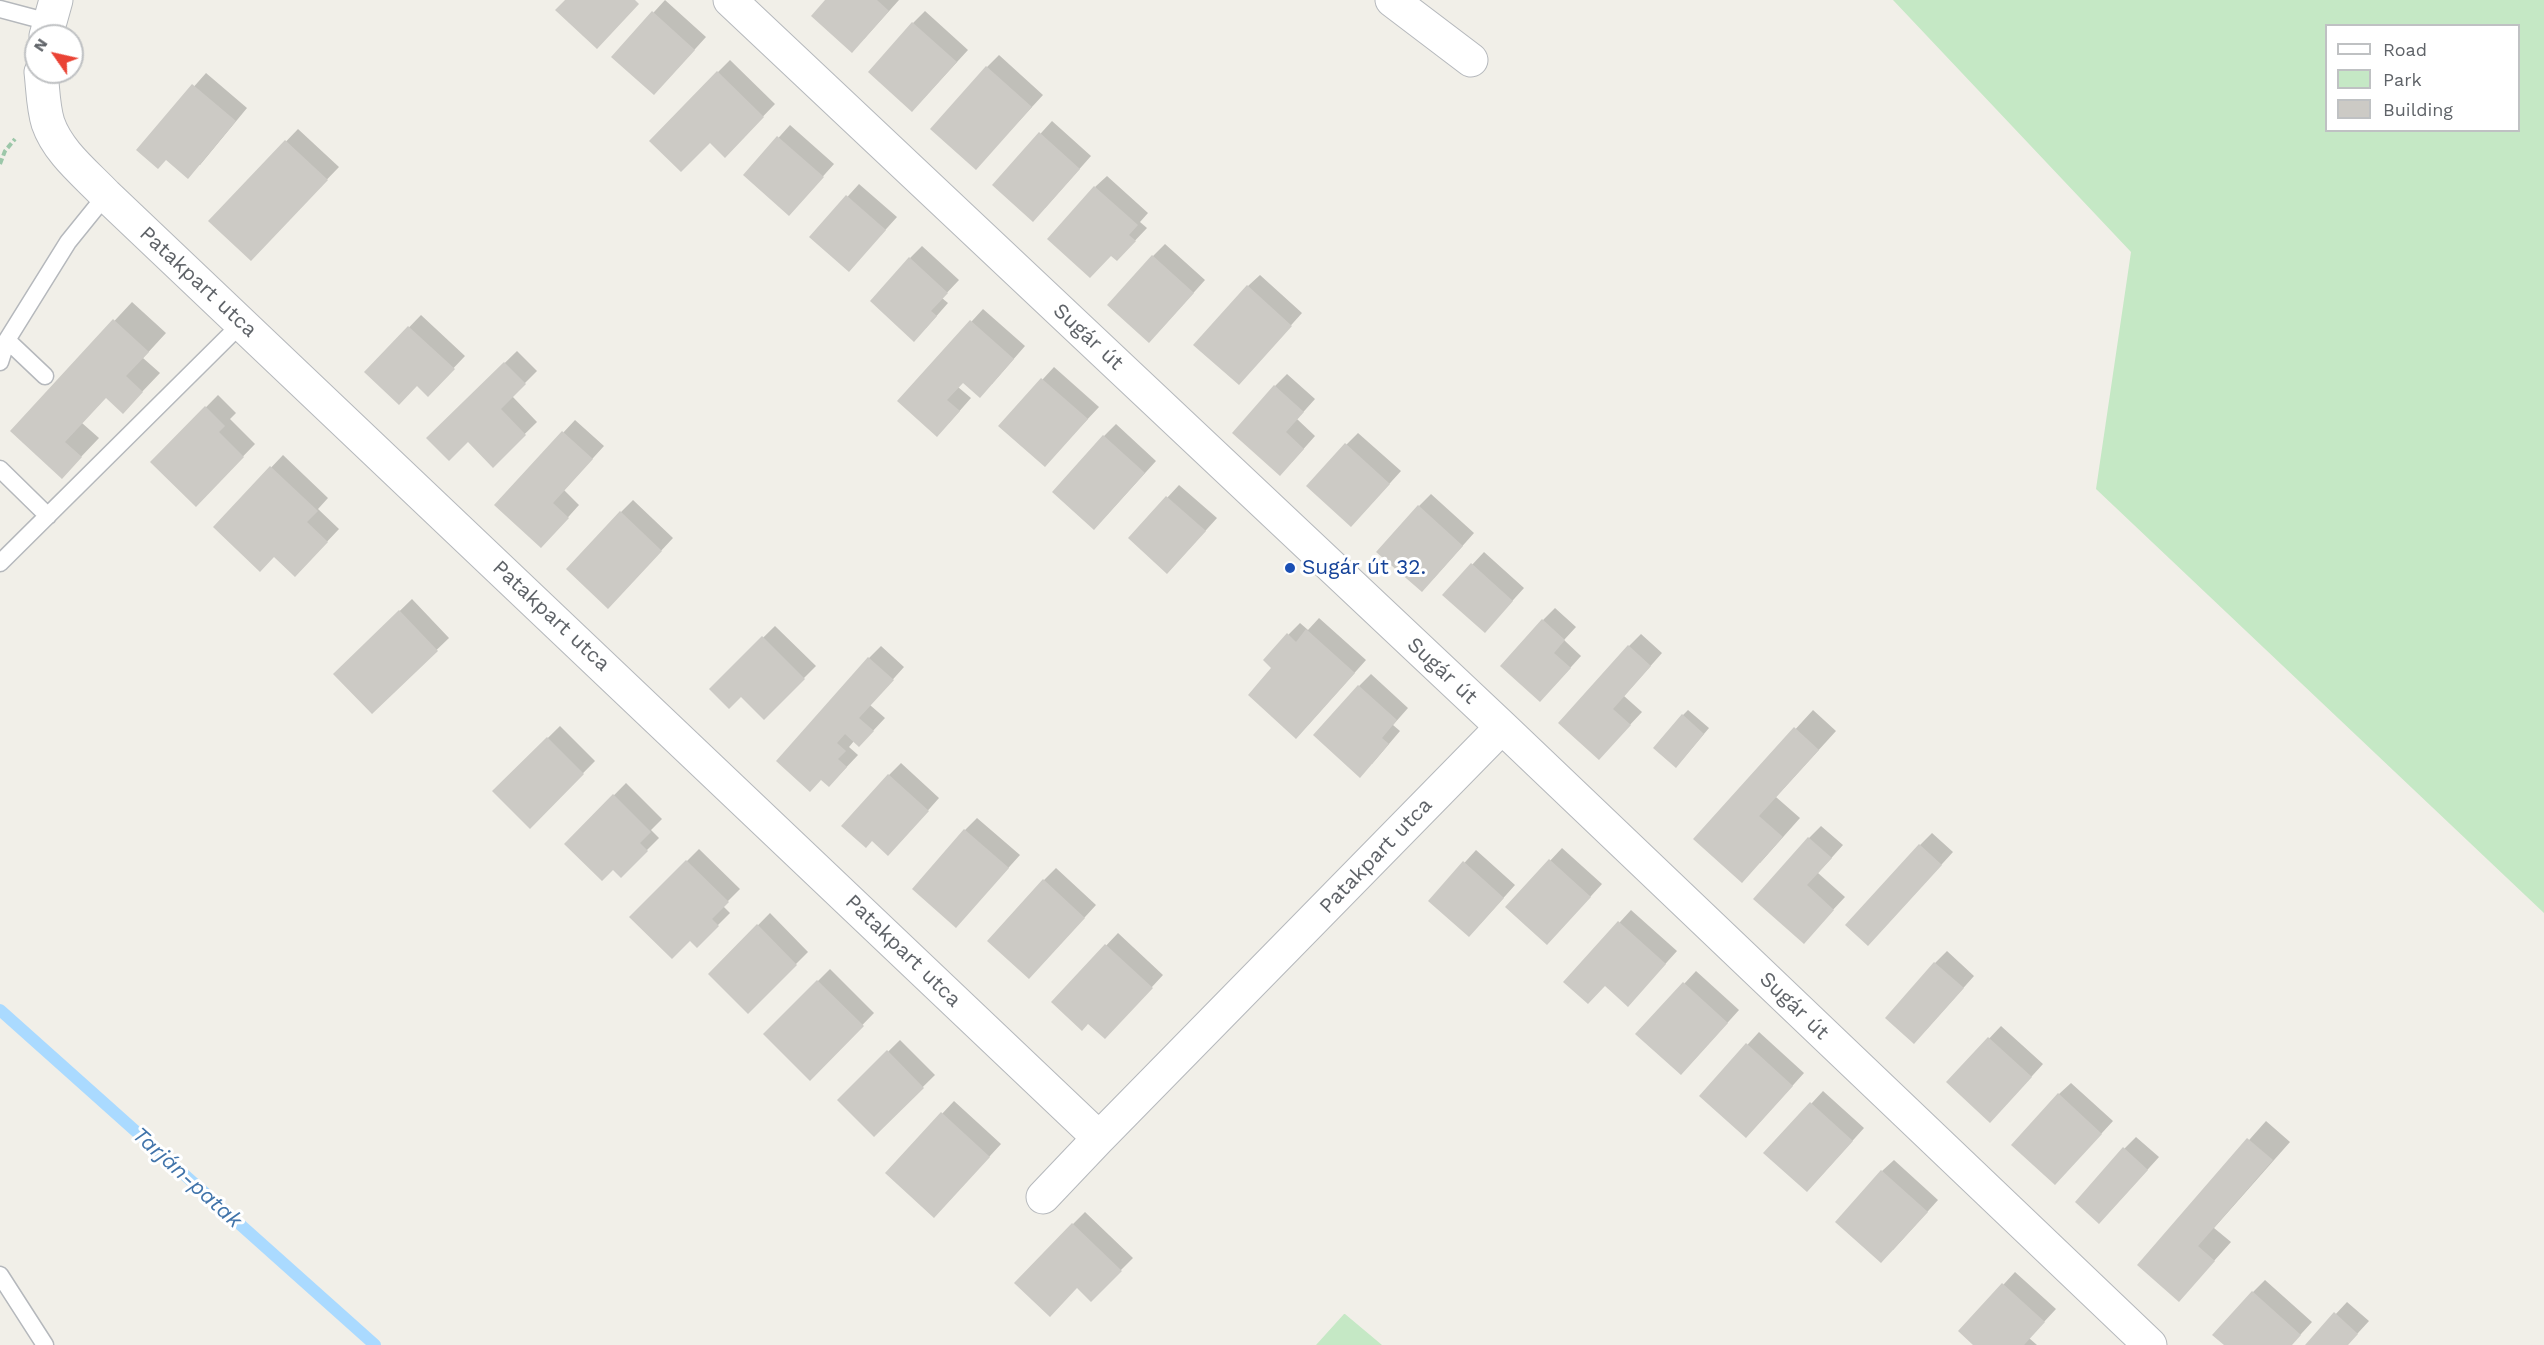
<!DOCTYPE html>
<meta charset="utf-8">
<style>
body{margin:0}
#map{position:relative;width:2544px;height:1345px;overflow:hidden;background:#f1efe8;font-family:"Work Sans",sans-serif}
canvas{display:block}
.legend{position:absolute;left:2325px;top:24px;width:195px;height:108px;box-sizing:border-box;background:#fff;border:2px solid #bfc1c3;margin:0;padding:8px 10px;list-style:none;font-size:18px;color:#5f6368}
.legend li{display:flex;align-items:center;gap:12px;height:30px}
.legend b{width:30px;border:2px solid #bfc1c3}
.north{position:absolute;left:24px;top:24px;width:60px;height:60px;box-sizing:border-box;background:#fff;border:2px solid #bfc1c3;border-radius:50%;rotate:304deg;font-size:16px;font-weight:700;line-height:24px;text-align:center;color:#5f6368}
.north::after{content:'';display:block;margin:auto;width:21px;height:27px;background:#ea4335;clip-path:polygon(50% 0,100% 100%,50% 72%,0 100%)}
</style>
<div id="map">
<canvas width="2544" height="1345"></canvas>
<ul class="legend">
<li><b style="height:8px;background:#fff"></b>Road</li>
<li><b style="height:16px;background:#c5e8c5"></b>Park</li>
<li><b style="height:16px;background:#cccac5"></b>Building</li>
</ul>
<div class="north">N</div>
</div>
<script>
const c = document.querySelector('canvas').getContext('2d');
c.lineJoin = 'round';
function fill(path, color) { c.fillStyle = color; c.fill(path, 'evenodd'); }
function stroke(path, color, width, dash) { c.strokeStyle = color; c.lineWidth = width; c.lineCap = dash ? 'butt' : 'round'; c.setLineDash(dash || []); c.stroke(path); }
function drawText(font, color, halo, rows, align = 'center') {
  c.font = font + ' "Work Sans",sans-serif'; c.lineWidth = 6; c.setLineDash([]); c.textBaseline = 'middle'; c.strokeStyle = halo; c.fillStyle = color; for (const [text, x, y, turn = 0] of rows) {
    c.save(); c.translate(x, y); c.rotate((+turn || 0) * Math.PI / 180); c.textAlign = isNaN(turn) ? turn : align; if (halo) c.strokeText(text, 0, 0); c.fillText(text, 0, 0); c.restore();
  }
}
fill(new Path2D(`
 M1893 0H2544V913L2096 489 2131 252ZM2326 26H2518V130H2326Z
 M1344 1314H1345L1382 1345H1316Z`), '#c5e8c5');
fill(new Path2D(`
 M665 0 706 37 666 81 613 57Z
 M827 0H899L864 39Z
 M925 11 968 50 924 98 913 23Z
 M999 55 1043 95 976 168 987 67Z
 M730 60 775 104 725 156 718 72Z
 M206 73 247 108 200 165 138 150Z
 M1052 121 1091 156 1045 208 994 185Z
 M790 125 834 164 800 202 745 175Z
 M298 129 339 167 262 247 210 221Z
 M1107 176 1148 213 1140 222 1147 228 1129 247 1095 187Z
 M859 184 897 217 860 258 811 237Z
 M1165 244 1205 280 1161 329 1153 256Z
 M922 246 959 280 942 298 948 303 926 328 910 258Z
 M1260 275 1302 313 1250 371 1248 286Z
 M132 302 166 333 143 358 160 373 140 394 106 397 82 423 99 438 79 459 12 431Z
 M983 309 1025 346 992 384 964 381 958 387 971 398 949 423 899 401Z
 M421 315 465 356 428 395 417 384 366 372Z
 M517 351 537 371 512 396 537 422 493 465 468 440 428 438Z
 M1054 367 1099 407 1056 453 1000 426Z
 M1287 374 1315 399 1297 419 1315 436 1292 462 1275 386Z
 M218 395 236 413 230 419 255 444 196 505 152 462Z
 M575 420 604 446 564 490 579 505 553 534 496 505Z
 M1116 424 1156 461 1106 516 1104 436Z
 M1358 433 1401 471 1363 513 1346 445Z
 M283 455 328 498 318 509 339 529 307 563 274 555 215 527Z
 M1179 485 1217 518 1179 560 1130 538Z
 M1431 494 1474 533 1434 578 1419 506Z
 M633 500 673 538 620 595 621 512Z
 M1484 552 1524 588 1496 619 1444 595Z
 M412 599 449 638 372 712 335 674Z
 M1555 608 1576 627 1564 640 1581 656 1552 688 1543 620Z
 M1319 618 1366 660 1308 725 1273 668 1288 635 1300 623 1308 630Z
 M775 626 816 666 764 718 741 695 711 689Z
 M1641 634 1662 653 1624 696 1642 712 1599 758 1629 646Z
 M881 646 904 667 870 705 885 718 871 733 854 741 849 747 858 755 841 773 821 778 869 658Z
 M1371 674 1408 708 1393 725 1400 731 1372 764 1359 686Z
 M1688 710 1709 728 1682 760 1683 715Z
 M1813 710 1836 731 1776 797 1800 818 1760 863 1695 839Z
 M560 726 595 761 530 827 494 791Z
 M901 763 939 798 900 842 872 840 889 775Z
 M626 783 662 819 651 830 659 838 621 876 613 868 566 844Z
 M977 818 1020 855 956 926 965 830Z
 M1821 826 1843 845 1818 873 1845 897 1803 942 1809 838Z
 M1932 833 1953 852 1880 932 1920 845Z
 M1562 848 1602 884 1559 931 1507 907Z
 M699 849 740 889 723 906 730 913 697 946 690 939 631 917Z
 M1476 850 1515 885 1481 923 1430 901Z
 M1056 868 1096 905 1041 965 1044 880Z
 M1631 910 1677 951 1639 993 1605 985 1565 982Z
 M770 913 808 952 748 1012 710 974Z
 M1118 933 1163 975 1117 1025 1089 1022 1053 1002Z
 M1947 951 1974 976 1926 1030 1935 963Z
 M830 969 874 1013 810 1079 765 1034Z
 M1696 971 1739 1010 1693 1061 1638 1034Z
 M2001 1026 2043 1064 2002 1109 1948 1082Z
 M1759 1032 1804 1073 1758 1124 1701 1096Z
 M900 1040 935 1075 874 1135 839 1100Z
 M2071 1083 2113 1121 2067 1171 2059 1094Z
 M1823 1091 1864 1128 1819 1178 1766 1153Z
 M954 1101 1001 1144 946 1204 887 1173Z
 M2266 1121 2290 1142 2214 1228 2231 1242 2179 1300 2139 1264Z
 M2136 1137 2159 1157 2111 1210 2124 1149Z
 M1894 1160 1938 1200 1893 1250 1882 1171Z
 M1085 1212 1133 1258 1091 1300 1077 1287 1073 1224Z
 M2015 1272 2056 1309 2029 1338 2037 1345H1976L1961 1331Z
 M2265 1280 2312 1322 2291 1345H2226L2253 1292Z
 M2347 1302 2369 1321 2347 1345H2307Z`), '#0003');
stroke(new Path2D(`
 M0 1010 375 1345`), '#aadaff', 12);
fill(new Path2D(`
 M565 0H635L639 4 597 49 555 10Z
 M825 0H877L889 11 852 53 811 16Z
 M652 11 695 50 654 95 611 57Z
 M912 22 957 62 912 112 868 72Z
 M986 66 1032 107 976 170 930 129Z
 M717 71 764 117 725 158 710 143 681 172 649 141Z
 M192 84 236 121 188 179 166 160 158 169 136 150Z
 M1039 132 1080 169 1033 222 992 185Z
 M777 136 824 177 789 216 743 175Z
 M285 140 328 180 251 261 208 221Z
 M1094 186 1138 225 1129 235 1136 241 1117 261 1111 256 1090 278 1047 239Z
 M846 195 886 230 849 272 809 237Z
 M1152 255 1194 293 1149 343 1107 305Z
 M909 257 948 293 931 311 937 316 914 342 870 301Z
 M1247 285 1292 326 1239 385 1193 345Z
 M113 319 149 352 126 376 143 392 123 414 106 398 65 442 82 457 62 479 10 431Z
 M970 320 1014 359 980 398 963 383 947 400 960 411 937 437 897 401Z
 M408 326 455 369 428 397 417 386 399 405 364 372Z
 M504 362 526 384 501 409 526 435 493 468 468 442 449 461 426 438Z
 M1041 378 1088 419 1045 467 998 426Z
 M1274 385 1304 412 1286 432 1304 449 1280 476 1232 433Z
 M205 406 225 426 219 432 244 457 196 507 150 462Z
 M562 431 593 459 553 503 569 518 541 548 494 505Z
 M1103 435 1145 473 1094 530 1052 492Z
 M1345 443 1390 484 1351 527 1306 486Z
 M270 466 318 511 307 522 328 542 295 577 274 557 260 572 213 527Z
 M1166 496 1206 531 1167 574 1128 538Z
 M1418 505 1463 546 1422 592 1376 552Z
 M620 511 662 551 608 609 566 569Z
 M1471 563 1513 601 1485 633 1442 595Z
 M399 610 438 651 372 714 333 674Z
 M1542 619 1565 640 1554 653 1571 668 1540 702 1500 666Z
 M1306 629 1355 673 1296 739 1248 695 1271 668 1263 660 1287 633 1296 642Z
 M762 636 805 679 764 720 741 697 729 709 709 689Z
 M1628 645 1651 666 1613 709 1631 725 1599 760 1558 723Z
 M868 657 894 680 859 718 874 731 859 747 845 734 837 743 846 751 838 759 847 767 829 787 821 780 810 792 776 761Z
 M1358 685 1397 720 1382 738 1389 744 1360 778 1313 735Z
 M1682 714 1704 734 1676 768 1653 748Z
 M1794 727 1819 750 1759 816 1783 837 1742 883 1693 839Z
 M547 737 584 774 530 829 492 791Z
 M888 774 929 811 888 856 872 841 866 848 841 826Z
 M613 794 651 832 640 843 648 851 621 878 613 870 602 881 564 844Z
 M964 829 1009 868 956 928 912 889Z
 M1808 837 1832 858 1807 885 1834 910 1804 944 1753 899Z
 M1919 844 1942 865 1868 946 1845 925Z
 M1549 859 1591 897 1547 945 1505 907Z
 M686 860 729 902 712 919 719 926 697 948 690 941 672 959 629 917Z
 M1463 861 1504 898 1469 937 1428 901Z
 M1043 879 1085 918 1029 979 987 941Z
 M1618 921 1666 964 1628 1007 1605 986 1588 1004 1563 982Z
 M757 924 797 965 748 1014 708 974Z
 M1105 944 1153 988 1105 1039 1088 1024 1082 1031 1051 1002Z
 M1934 962 1964 988 1914 1044 1885 1018Z
 M817 980 864 1026 810 1081 763 1034Z
 M1683 982 1728 1023 1681 1075 1635 1034Z
 M1988 1037 2032 1077 1990 1123 1946 1082Z
 M1746 1043 1793 1086 1746 1138 1699 1096Z
 M887 1050 924 1088 874 1137 837 1100Z
 M2058 1093 2102 1134 2055 1185 2011 1145Z
 M1810 1102 1853 1141 1807 1192 1763 1153Z
 M941 1112 990 1157 934 1218 885 1173Z
 M2247 1138 2273 1160 2198 1246 2215 1261 2179 1302 2137 1265Z
 M2123 1147 2148 1170 2099 1224 2075 1202Z
 M1881 1170 1928 1212 1881 1263 1835 1222Z
 M1072 1223 1122 1271 1091 1302 1077 1288 1050 1317 1014 1283Z
 M2002 1283 2045 1322 2024 1345H1973L1958 1331Z
 M2252 1291 2301 1335 2292 1345H2224L2212 1335Z
 M2334 1312 2358 1334 2348 1345H2305Z`), '#cccac5');
const lane = new Path2D(`
 M0 9 49 22
 M7 340 45 376
 M0 362 7 340 68 242 106 195
 M0 469 48 516
 M0 563 242 323
 M0 1275 45 1345`);
const street = new Path2D(`
 M730 0 1502 727 2150 1345
 M1392 0 1471 60
 M46 36 56 0
 M41 72C43 89 43 107 48 123 58 152 85 173 106 195L1099 1138 1502 727
 M1043 1197 1099 1138`);
stroke(lane, '#b5b8bc', 19);
stroke(street, '#b5b8bc', 35);
stroke(new Path2D(`
 M0 164 5 151 15 139`), '#9cc7a9', 4, [6, 3]);
stroke(lane, '#fff', 16);
stroke(street, '#fff', 33);
for (const [x, y, r, color] of [
 [1290,568,6,"#1a4fb4"]
]) { const dot = new Path2D(); dot.arc(x, y, r, 0, 2 * Math.PI); c.fillStyle = color; c.fill(dot); stroke(dot, '#fff', 2); }
drawText('21px', '#5f6368', '#fff', [
 ["Patakpart utca",198,282,43],
 ["Sugár út",1088,337,43],
 ["Patakpart utca",551,616,43],
 ["Sugár út",1442,671,43],
 ["Patakpart utca",1376,856,-46],
 ["Patakpart utca",903,951,44],
 ["Sugár út",1794,1006,44]
]);
drawText('21px', '#164399', '#fff', [
 ["Sugár út 32.",1302,568]
], 'left');
drawText('italic 22px', '#4174aa', '#fff', [
 ["Tarján-patak",187,1178,42]
]);
</script>
